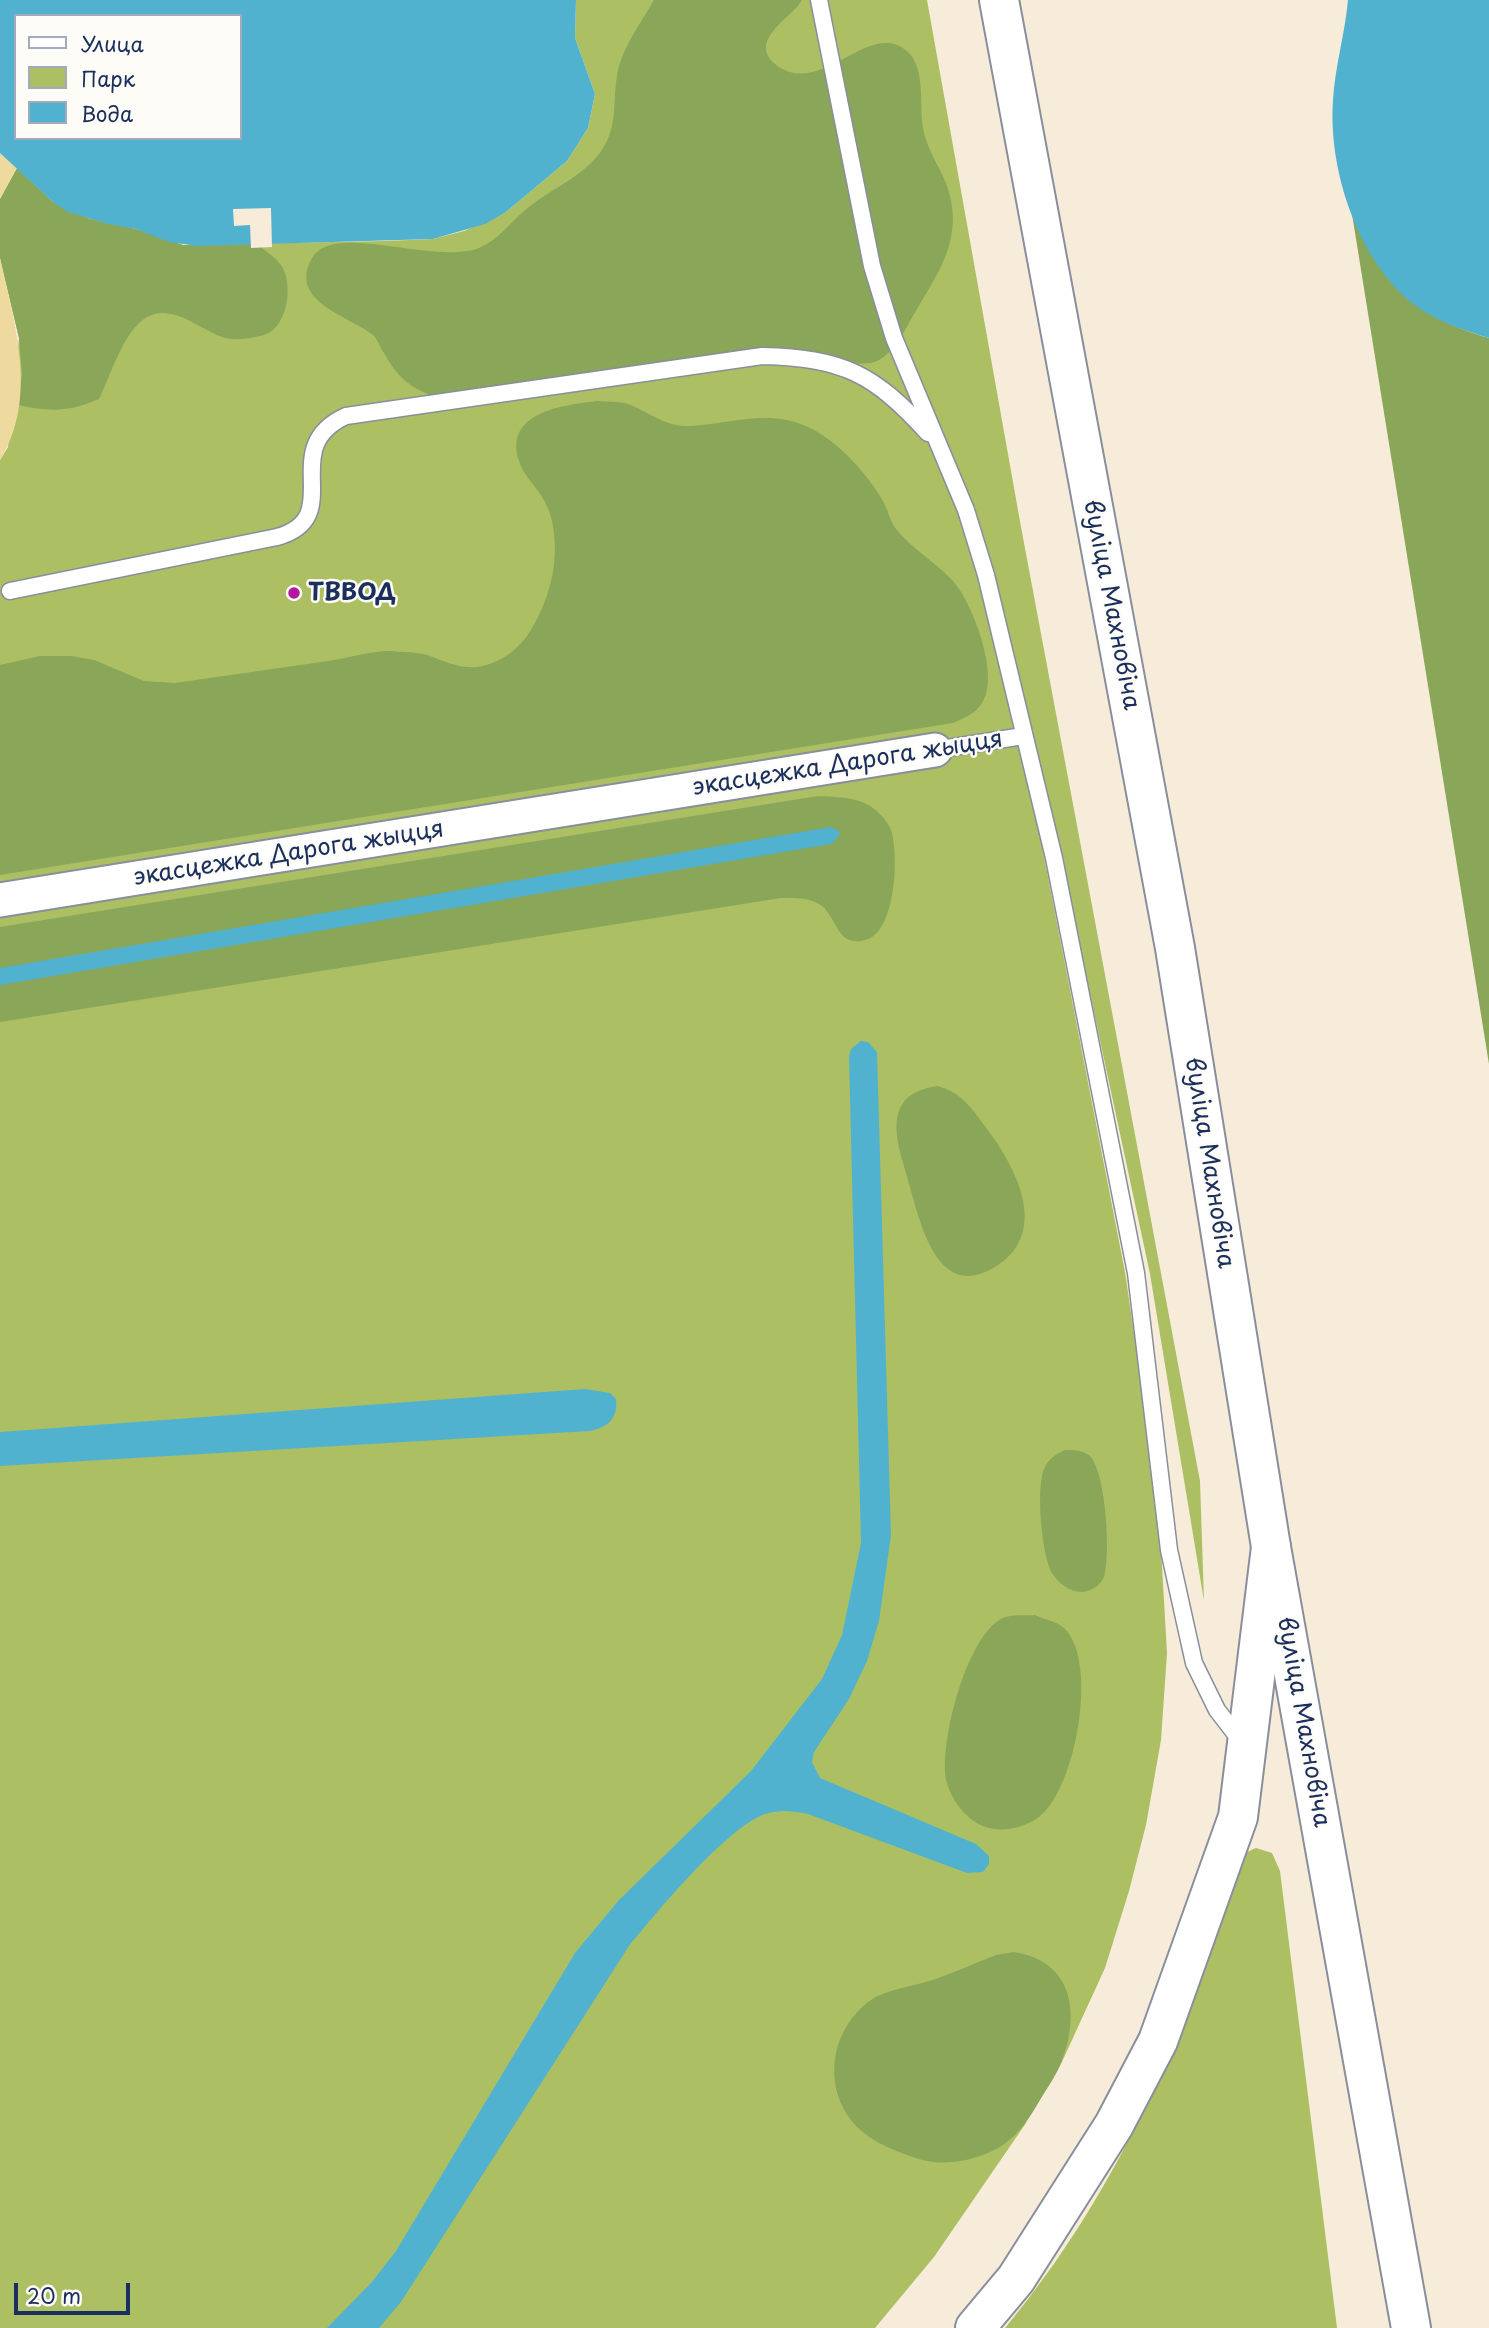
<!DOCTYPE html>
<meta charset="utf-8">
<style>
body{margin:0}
#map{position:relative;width:1489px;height:2328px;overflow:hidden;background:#f6ecd9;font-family:"Playpen Sans",sans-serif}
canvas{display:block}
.legend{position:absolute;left:14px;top:14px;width:228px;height:126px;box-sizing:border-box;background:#fdfcf7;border:2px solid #a3aaba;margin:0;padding:9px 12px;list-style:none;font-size:21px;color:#1b2f5e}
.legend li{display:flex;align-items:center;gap:14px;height:35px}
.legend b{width:35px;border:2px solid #a3aaba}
.scale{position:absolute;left:14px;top:2283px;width:116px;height:32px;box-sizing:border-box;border:4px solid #1b2f5e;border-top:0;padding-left:9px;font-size:21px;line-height:24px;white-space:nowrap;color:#1b2f5e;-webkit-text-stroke:5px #fdfcf7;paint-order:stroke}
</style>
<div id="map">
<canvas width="1489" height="2328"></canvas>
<ul class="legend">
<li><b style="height:9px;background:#fff"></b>Улица</li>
<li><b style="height:19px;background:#acc063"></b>Парк</li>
<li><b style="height:19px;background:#51b2cf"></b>Вода</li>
</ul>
<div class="scale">20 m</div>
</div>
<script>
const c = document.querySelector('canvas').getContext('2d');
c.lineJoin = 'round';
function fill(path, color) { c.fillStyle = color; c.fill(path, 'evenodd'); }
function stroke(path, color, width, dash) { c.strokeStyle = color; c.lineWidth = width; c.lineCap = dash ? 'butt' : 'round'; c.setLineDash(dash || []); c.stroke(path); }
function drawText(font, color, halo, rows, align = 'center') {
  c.font = font + ' "Playpen Sans",sans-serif'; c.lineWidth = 5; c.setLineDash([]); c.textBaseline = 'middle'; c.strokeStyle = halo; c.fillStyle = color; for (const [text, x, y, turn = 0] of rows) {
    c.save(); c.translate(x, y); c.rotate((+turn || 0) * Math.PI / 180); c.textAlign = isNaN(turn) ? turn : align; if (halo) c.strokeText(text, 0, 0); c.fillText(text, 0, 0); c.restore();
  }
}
fill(new Path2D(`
 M576 0H927L1021 527 1200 1481 1204 1601 1150 1274 1058 844 1042 846 1125 1272 1143 1395 1161 1549 1167 1653 1161 1740 1146 1825 1129 1891 1105 1968 1061 2064 1024 2126 934 2257 875 2328H0V460L8 447 19 338 0 258V199L17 168 53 202 108 224 136 229 183 245 384 241 433 239 464 231 506 212 567 161 588 128 595 94 575 38Z
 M1256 1848 1272 1853 1280 1871 1337 2328H1005C1116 2195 1187 2033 1236 1868L1247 1852Z`), '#acc063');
fill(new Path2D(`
 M654 0H802C793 17 747 40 775 64 820 101 870 16 908 52 926 69 919 105 923 128 927 151 940 166 947 186 964 235 941 269 917 309 907 325 897 350 879 360 858 372 813 349 786 352 669 367 551 382 434 396 409 388 396 375 384 353 380 347 378 340 373 335 350 316 287 302 312 258 335 219 443 270 485 245 502 236 514 218 529 207 555 186 590 174 606 143 617 121 613 100 617 76 621 49 641 23 654 0Z
 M17 168 53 202 89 219 136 229 183 245 256 244C265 250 274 256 281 265 294 283 288 328 264 335 249 339 232 342 217 335 196 326 171 304 147 317 123 331 111 375 99 399 69 412 50 412 18 405L22 374 19 338 0 258V199Z
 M1352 214C1385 283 1413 316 1489 338V1064Z
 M597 401C607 402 619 401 628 404 647 411 666 427 687 426 728 425 768 408 808 427 838 441 866 472 883 501 888 510 890 521 896 529 912 549 934 561 951 579 972 600 997 669 985 697 979 712 967 717 953 723L0 875V665L40 656H71L94 660 144 681 175 683C226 676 277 668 328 661 348 658 370 651 391 651 402 652 417 652 427 655 444 661 460 669 478 667 501 663 521 648 532 628 551 596 560 558 552 521 546 492 525 481 519 461 503 412 564 405 597 401Z
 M818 796C839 797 862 797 878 812 883 817 889 824 891 830 899 854 896 929 868 939 838 950 838 920 822 906 810 897 795 898 781 898L0 1022V927Z
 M937 1086C962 1092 972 1109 987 1129 1015 1166 1050 1231 998 1265 938 1305 921 1225 909 1184 904 1163 891 1133 899 1111 905 1094 920 1089 937 1086Z
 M1065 1450C1073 1450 1083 1450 1090 1456 1106 1472 1111 1557 1104 1577 1100 1586 1091 1591 1082 1592 1070 1592 1058 1583 1052 1573 1042 1556 1035 1485 1045 1467 1049 1458 1057 1454 1065 1450Z
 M1035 1615C1043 1619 1058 1622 1064 1628 1099 1661 1076 1789 1039 1817 1027 1826 1009 1831 994 1829 971 1826 953 1804 947 1783 937 1748 967 1633 1003 1618 1012 1614 1026 1616 1035 1615Z
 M1014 1952C1073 1961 1081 2014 1061 2063 1056 2076 1047 2088 1040 2100 1030 2117 1020 2133 1003 2145 981 2160 942 2168 916 2158 898 2152 879 2145 864 2133 820 2097 827 2031 871 2000 886 1990 908 1987 926 1982 950 1975 972 1964 996 1955Z`), '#89a659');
fill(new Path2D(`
 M0 153 17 168 0 199Z
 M0 258C14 323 39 397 0 460Z`), '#eeda9e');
fill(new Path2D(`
 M0 0H576L575 38 595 94 588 128 567 161 506 212 485 224 433 239 198 246 169 242 136 229 108 224 68 212 53 202 0 153ZM16 16H240V138H16Z
 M1348 0H1489V338C1463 330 1433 320 1412 303 1357 258 1328 169 1333 100 1335 67 1345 33 1348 0Z
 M831 827 839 831V836L831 844 0 985V968Z
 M861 1041 868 1042 877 1052 891 1535 879 1621 867 1661 849 1699 814 1752 812 1762 820 1778 976 1844 989 1856V1864L983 1872 967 1873 808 1814C793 1811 780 1809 765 1814 726 1828 656 1913 629 1946L401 2302 379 2328H327L372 2282 396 2251 575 1953 619 1900 751 1771 822 1679 842 1635 861 1543 849 1056 851 1049Z
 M585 1389 610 1393 616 1399C618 1419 608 1427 590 1431L0 1466V1432Z`), '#51b2cf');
fill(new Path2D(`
 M271 208 272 247 251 248 250 225 234 226 233 209Z`), '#f6ecd9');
const service = new Path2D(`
 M819 0 872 266 894 338 966 510 986 575 1054 858 1136 1273 1169 1550 1194 1663 1217 1710 1241 1741
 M10 591 277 537C349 517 275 448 346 416L762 356C844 358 874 374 928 433
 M935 750 1023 736`);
const minor = new Path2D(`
 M0 900 935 750`);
const primary = new Path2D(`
 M999 0 1175 948 1271 1547 1411 2328`);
const trunk = new Path2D(`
 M975 2328 1016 2279 1114 2125 1158 2041 1238 1817 1271 1547`);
stroke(service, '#888e9c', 19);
stroke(minor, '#888e9c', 37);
stroke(primary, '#888e9c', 42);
stroke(trunk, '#888e9c', 42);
stroke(service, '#fff', 16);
stroke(minor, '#fff', 33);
stroke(primary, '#fff', 38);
stroke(trunk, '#fff', 38);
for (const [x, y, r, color] of [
 [294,593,7,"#b5179e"]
]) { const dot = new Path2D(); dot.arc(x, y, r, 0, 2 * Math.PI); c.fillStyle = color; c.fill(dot); stroke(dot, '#fdfcf7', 2.5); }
drawText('bold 24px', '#1b2f5e', '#fdfcf7', [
 ["ТВВОД",308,593]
], 'left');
drawText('24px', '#1b2f5e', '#fdfcf7', [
 ["вуліца Махновіча",1111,605,79],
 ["экасцежка Дарога жыцця",848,764,-9],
 ["экасцежка Дарога жыцця",289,854,-9],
 ["вуліца Махновіча",1209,1163,81],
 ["вуліца Махновіча",1303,1722,80]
]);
</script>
